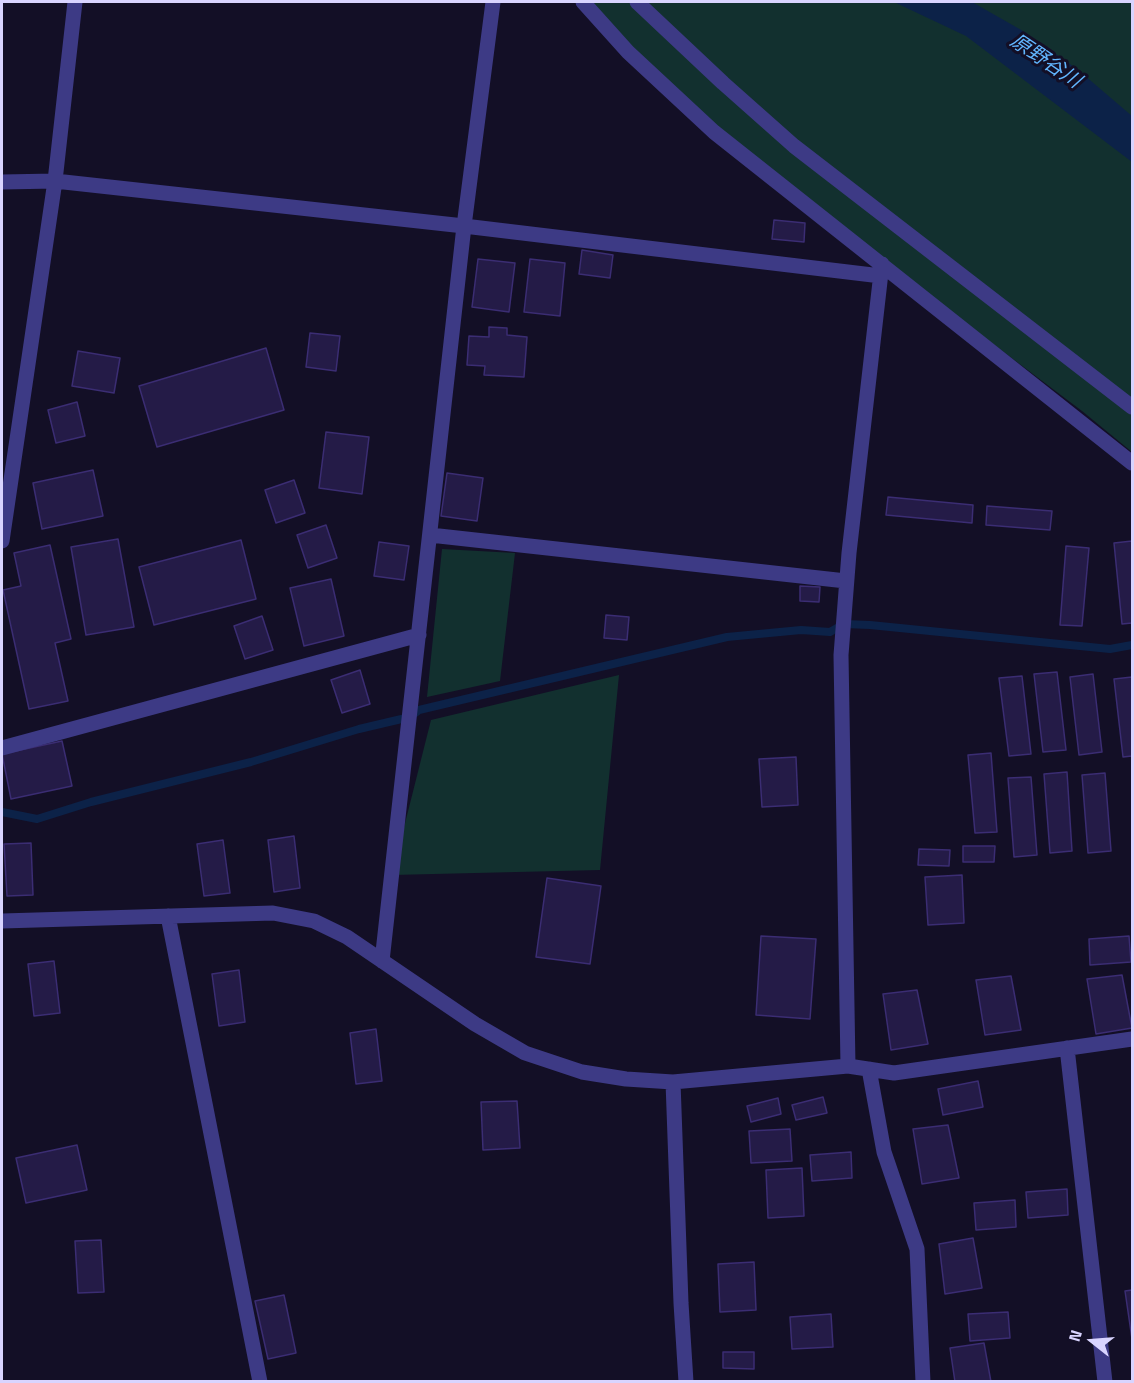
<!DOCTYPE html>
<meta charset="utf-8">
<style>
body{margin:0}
#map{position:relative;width:1134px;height:1383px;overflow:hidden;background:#130f26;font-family:"Titillium Web",sans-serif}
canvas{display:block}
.frame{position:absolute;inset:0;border:3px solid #d9d4ff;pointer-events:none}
.north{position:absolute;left:1062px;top:1311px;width:60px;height:60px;-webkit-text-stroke:4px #130f26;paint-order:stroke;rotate:287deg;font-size:16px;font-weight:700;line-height:24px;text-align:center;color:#d9d4ff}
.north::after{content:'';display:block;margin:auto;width:21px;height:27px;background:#d9d4ff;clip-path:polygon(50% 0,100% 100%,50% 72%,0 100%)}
</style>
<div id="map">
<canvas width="1134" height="1383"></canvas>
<div class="frame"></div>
<div class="north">N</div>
</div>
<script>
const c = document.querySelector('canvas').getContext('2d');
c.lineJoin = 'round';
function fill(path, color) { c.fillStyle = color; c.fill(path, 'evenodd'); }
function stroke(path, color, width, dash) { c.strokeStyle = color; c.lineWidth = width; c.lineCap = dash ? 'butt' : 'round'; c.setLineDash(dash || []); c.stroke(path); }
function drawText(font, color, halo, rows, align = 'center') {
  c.font = font + ' "Titillium Web","Noto Sans JP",sans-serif'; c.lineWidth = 6; c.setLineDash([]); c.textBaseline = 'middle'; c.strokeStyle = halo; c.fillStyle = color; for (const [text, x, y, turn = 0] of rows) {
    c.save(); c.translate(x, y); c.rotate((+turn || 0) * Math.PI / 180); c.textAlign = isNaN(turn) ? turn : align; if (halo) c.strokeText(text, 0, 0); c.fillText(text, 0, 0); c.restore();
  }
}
fill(new Path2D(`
 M592 2H1132V452L1082 411 806 203 663 84Z
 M442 549 515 553 500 681 427 697Z
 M619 675 600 870 392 875 431 720Z`), '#12302f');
fill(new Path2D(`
 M894 2H972L1023 31 1077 69 1132 116V162L966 36Z`), '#0c2248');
stroke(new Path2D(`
 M2 812 37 819 91 802 251 762 359 729 410 717 419 710 727 637 801 630 830 632 844 624 870 625 1110 649 1132 645`), '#0c2248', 8);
const building = new Path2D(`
 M774 220 805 223 804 242 772 239Z
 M582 250 613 255 610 278 579 274Z
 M478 259 515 263 509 312 472 307Z
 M530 259 565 263 560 316 524 312Z
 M489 327 507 328V335L527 337 524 377 484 375 485 366 467 365 469 336 489 337Z
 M310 333 340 336 336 371 306 367Z
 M266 348 284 410 157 447 139 386Z
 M78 351 120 358 114 393 72 386Z
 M77 402 85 436 56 443 48 410Z
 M326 432 369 437 362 494 319 488Z
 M93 470 103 516 42 529 33 483Z
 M447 473 483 478 477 521 441 516Z
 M294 480 305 513 276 523 265 490Z
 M888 497 973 505 972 523 886 515Z
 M987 506 1052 511 1050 530 986 525Z
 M326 525 337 558 308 568 297 535Z
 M118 539 134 627 86 635 71 547Z
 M241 540 256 599 154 625 139 567Z
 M1132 541V623L1122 624 1114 543Z
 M379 542 409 546 404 580 374 576Z
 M50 545 71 639 55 643 68 701 29 709 3 590 21 586 14 553Z
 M1066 546 1089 548 1082 626 1060 625Z
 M331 579 344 636 304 646 290 588Z
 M800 586 820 587 819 602 800 601Z
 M606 615 629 617 627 640 604 638Z
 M262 616 273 650 245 659 234 626Z
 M360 670 370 704 342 713 331 680Z
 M1057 672 1066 750 1043 752 1034 674Z
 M1093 674 1102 752 1079 755 1070 677Z
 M1022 676 1031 754 1009 756 999 678Z
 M1132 677V756L1123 757 1114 679Z
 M62 741 72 786 11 799 2 754Z
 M991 753 997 832 975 833 968 755Z
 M796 757 798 805 762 807 759 759Z
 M1067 772 1072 851 1050 853 1044 774Z
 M1105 773 1111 851 1088 853 1082 775Z
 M1031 777 1037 855 1014 857 1008 778Z
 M294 836 300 888 274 892 268 840Z
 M223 840 230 893 204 896 197 844Z
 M31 843 33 895 7 896 4 844Z
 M963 846H995L994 862H963Z
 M919 849 950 850 949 866 918 865Z
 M962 875 964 923 928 925 925 877Z
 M547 878 601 886 590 964 536 957Z
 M761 936 816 939 810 1019 756 1015Z
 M1129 936 1131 962 1090 965 1089 939Z
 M54 961 60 1013 34 1016 28 964Z
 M239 970 245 1022 219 1026 212 974Z
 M1122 975 1132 1028 1096 1034 1087 979Z
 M1011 976 1021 1030 985 1035 976 980Z
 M917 990 928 1044 891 1050 883 994Z
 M376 1029 382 1081 356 1084 350 1033Z
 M978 1081 983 1107 943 1115 938 1089Z
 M823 1097 827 1113 796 1120 792 1105Z
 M778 1098 781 1114 751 1122 747 1106Z
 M517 1101 520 1148 483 1150 481 1102Z
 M948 1125 959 1178 922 1184 913 1129Z
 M790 1129 792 1161 751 1163 749 1131Z
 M77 1145 87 1190 26 1203 16 1158Z
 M851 1152 852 1178 812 1181 810 1155Z
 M802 1168 804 1216 768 1218 766 1170Z
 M1067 1189 1068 1215 1028 1218 1026 1192Z
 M1015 1200 1016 1227 976 1230 974 1203Z
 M973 1238 982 1288 945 1294 939 1244Z
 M101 1240 104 1292 78 1293 75 1241Z
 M754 1262 756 1310 720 1312 718 1264Z
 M1132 1290V1339L1125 1291Z
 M284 1295 296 1353 268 1359 255 1301Z
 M1008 1312 1010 1338 970 1341 968 1314Z
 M831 1314 833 1347 792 1349 790 1317Z
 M984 1343 991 1382H955L950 1348Z
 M723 1352H754V1369L723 1368Z`);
fill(building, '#241b47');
stroke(building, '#3b2d73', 1.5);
stroke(new Path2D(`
 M583 2 628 52 714 132 1132 463
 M637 2 723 83 794 146 1132 407
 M2 182 55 181 464 226 881 276
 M430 535 846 581
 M2 541 55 181 75 2
 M2 748 419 635
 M168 916 260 1382
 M2 921 273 913 314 921 347 937 475 1024 525 1053 582 1072 626 1079 673 1082 848 1066 894 1073 1132 1039
 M382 961 464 226 493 2
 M1067 1048 1105 1382
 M848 1066 841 655 849 553 882 264
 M869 1069 884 1152 917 1249 923 1382
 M673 1082 681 1303 686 1382`), '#3d3a85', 15);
drawText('italic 20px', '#62b6ff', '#130f26', [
 ["原野谷川",1045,62,34]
]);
</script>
